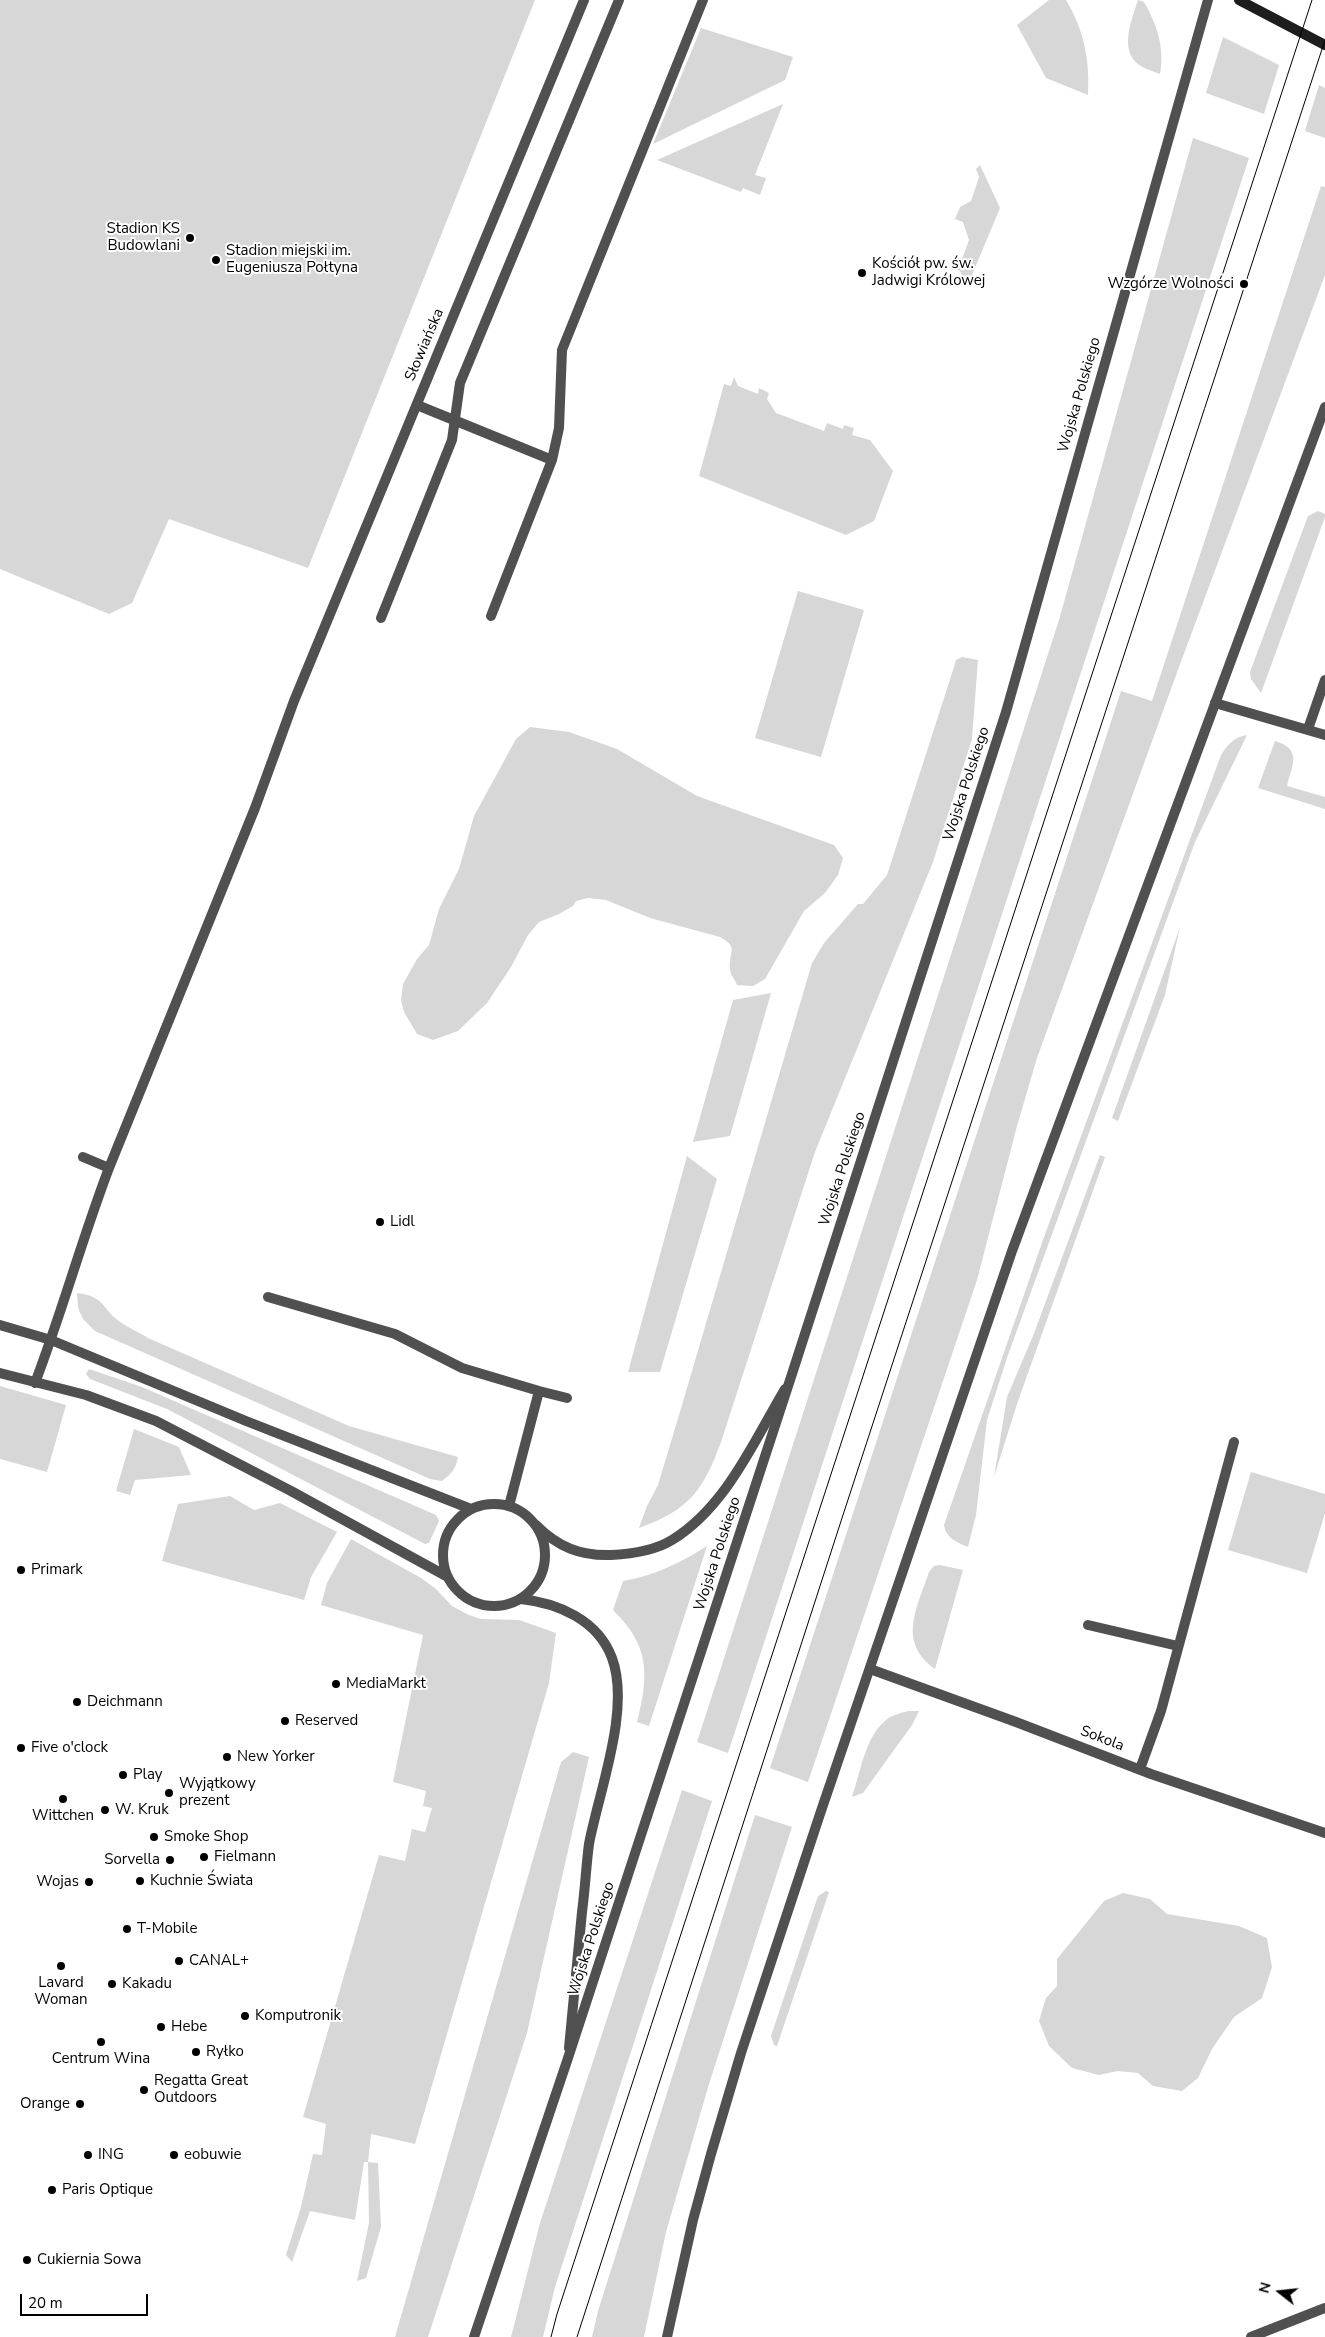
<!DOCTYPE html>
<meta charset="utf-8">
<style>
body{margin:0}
#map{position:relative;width:1325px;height:2337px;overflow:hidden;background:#fff;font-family:"Nunito Sans",sans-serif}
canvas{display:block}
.north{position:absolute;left:1255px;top:2267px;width:50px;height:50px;-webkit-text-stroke:4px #fff;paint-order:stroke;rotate:286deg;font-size:14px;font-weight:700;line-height:20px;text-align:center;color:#000}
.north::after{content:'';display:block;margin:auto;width:18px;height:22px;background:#000;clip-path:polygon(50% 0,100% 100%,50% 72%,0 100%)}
.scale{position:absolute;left:20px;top:2294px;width:128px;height:22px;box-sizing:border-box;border:2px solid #000;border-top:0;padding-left:6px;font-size:15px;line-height:18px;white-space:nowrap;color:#000;-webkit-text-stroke:4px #fff;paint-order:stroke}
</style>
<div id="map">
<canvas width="1325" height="2337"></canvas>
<div class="north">N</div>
<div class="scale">20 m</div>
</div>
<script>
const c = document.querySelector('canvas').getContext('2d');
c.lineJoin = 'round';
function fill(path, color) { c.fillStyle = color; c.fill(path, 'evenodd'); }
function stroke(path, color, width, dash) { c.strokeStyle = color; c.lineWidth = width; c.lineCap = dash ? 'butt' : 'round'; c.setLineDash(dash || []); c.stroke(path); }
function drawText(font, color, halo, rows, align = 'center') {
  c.font = font + ' "Nunito Sans",sans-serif'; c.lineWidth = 4; c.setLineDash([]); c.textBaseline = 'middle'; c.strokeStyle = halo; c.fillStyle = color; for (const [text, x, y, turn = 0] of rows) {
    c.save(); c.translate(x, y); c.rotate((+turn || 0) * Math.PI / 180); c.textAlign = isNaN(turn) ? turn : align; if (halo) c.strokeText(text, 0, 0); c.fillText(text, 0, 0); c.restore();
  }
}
fill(new Path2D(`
 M0 0H535L308 568 169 519 132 603 109 614 0 569Z
 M1049 0H1066C1084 30 1090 60 1088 95L1046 78 1017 25Z
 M1138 0 1144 2C1157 25 1165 47 1160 74 1153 71 1144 69 1138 64 1119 49 1132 19 1138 0Z
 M701 28 793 57 785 80 653 144Z
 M1223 37 1279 65 1264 114 1206 93Z
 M1319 85 1325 88V138L1305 131Z
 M783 104 755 175 766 178 760 195 743 188 741 192 657 160Z
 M1193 138 1249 158 728 1753 697 1742 1059 620Z
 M980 165 1000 208 967 287 960 271 954 268 957 257 962 259 969 240 963 222 955 219 960 207 971 201 979 177 976 169Z
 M1321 186 1325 187V275L1179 667 1037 1058 1017 1126 977 1280 808 1782 770 1768 1121 691 1152 701Z
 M734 377 738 386 758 394 759 388 769 393 767 399 776 413 824 431 827 423 843 429 844 425 854 428 852 435 870 440 893 471 874 521 846 535 699 476 724 384 731 386Z
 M1318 511 1325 514V517L1261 693 1251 679 1250 672 1308 516Z
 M798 591 864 610 821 757 755 738Z
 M962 657 978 660 972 739 933 862 815 1152 721 1442C703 1491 689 1510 639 1528L647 1506 658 1485 682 1405 812 963 824 943 858 904H863L887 875 954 667 956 660Z
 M530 727 569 732 617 749 697 796 834 845 843 858 838 875 825 893 804 911 765 979 753 986 737 985C735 980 730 974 730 969 728 952 740 948 720 937L650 918 606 900 588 898 576 901 573 906 559 914 539 922 528 935 511 967 487 1003 458 1031 433 1040 417 1034 404 1012 401 1000 403 984 417 959 429 945 439 909 459 869 474 816 516 739Z
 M1247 735 1195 842 1008 1355 987 1420 976 1515 968 1547C956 1542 946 1538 944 1525L1044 1237 1221 755C1228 744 1234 737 1247 735Z
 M1275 741C1303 750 1292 764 1287 786L1325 797V809L1258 788Z
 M1180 927 1165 995 1118 1121 1112 1118Z
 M771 993 730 1136 693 1142 733 1000Z
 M1100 1155 1105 1157 1017 1404 994 1477 1007 1397 1033 1336Z
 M687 1156 717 1179 660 1372H628Z
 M77 1293C106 1297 100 1307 119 1321 128 1328 139 1332 148 1338L349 1426 458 1457C456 1469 451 1474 442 1481L430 1479 95 1331 83 1319 78 1308Z
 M89 1369 142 1387 436 1515 439 1521 429 1543 425 1544 167 1409 90 1379 86 1374Z
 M0 1386 66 1405 47 1472 0 1459Z
 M134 1429 179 1447 191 1475 135 1480 130 1495 116 1491Z
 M1251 1472 1325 1494V1513L1307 1573 1228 1550Z
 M230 1496 254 1510 280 1503 337 1532 311 1577 304 1600 162 1561 178 1504Z
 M351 1539 421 1578 436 1589 452 1606 469 1615 481 1619 519 1620 556 1633 549 1683 415 2144 371 2134 368 2162 378 2163 381 2227 366 2278 357 2281 369 2223 368 2162H364L355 2220 310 2211 292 2262 286 2255 301 2207 313 2154 322 2155 326 2124 303 2117 379 1855 405 1861 412 1829 425 1832 432 1808 423 1806 426 1791 393 1782 423 1635 321 1605 327 1583Z
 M707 1546 649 1726 637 1722C649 1675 650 1646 613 1610L623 1581C654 1576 680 1563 707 1546Z
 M940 1565 963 1570 935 1669C897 1642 917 1608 929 1572L934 1566Z
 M909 1711H919L912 1725 863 1793 852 1797C860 1774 865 1738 884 1722 891 1715 900 1713 909 1711Z
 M573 1752 589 1757 527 2033 428 2337H395L561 1762Z
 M682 1790 712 1801 555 2287 543 2337H511L540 2223Z
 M755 1815 792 1827 709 2084 666 2232 644 2337H592L598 2311Z
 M826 1891 829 1892 777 2046 774 2045 771 2036 818 1896Z
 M1123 1893 1150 1899 1167 1914 1239 1926 1267 1938 1272 1967 1262 1998 1234 2017 1212 2049 1198 2078 1182 2091 1153 2086 1138 2073 1118 2071 1099 2075 1072 2068 1049 2046 1039 2021 1046 1998 1057 1986V1959L1104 1901Z`), '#d7d7d7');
stroke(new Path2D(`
 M417 405 552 460 491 616
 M552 460 559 428 562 350 703 0
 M381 618 452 440 460 383 619 0
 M1215 703 1325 735
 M1308 729 1325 680
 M83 1157 109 1168
 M268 1297 395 1334 462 1368 539 1391
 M0 1325 51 1340 246 1421 471 1509
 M0 1373 86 1395 156 1421 291 1491 448 1577
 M35 1383C62 1312 82 1239 109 1168L255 808 294 701 584 0
 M443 1555a51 51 0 1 1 102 0a51 51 0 1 1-102 0Z
 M509 1506 539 1391 567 1398
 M536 1525C558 1547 580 1556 611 1555 632 1554 654 1551 672 1540 726 1507 754 1441 785 1389
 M521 1599C558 1603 598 1620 612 1658 631 1709 599 1791 589 1844 586 1867 585 1890 582 1912 578 1958 573 2003 569 2048
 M1088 1625 1178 1646
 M1140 1769 1161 1711 1234 1442`), '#505050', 10);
stroke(new Path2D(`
 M870 1669 1016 1722 1151 1774 1325 1833
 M1251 2337 1325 2308`), '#505050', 10);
stroke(new Path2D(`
 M474 2337 567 2061 791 1377 1006 712 1208 0
 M667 2337 693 2220 711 2154 741 2053 821 1811 1012 1251 1325 407`), '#505050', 10);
stroke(new Path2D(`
 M1239 0 1325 45`), '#1d1d1d', 10);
stroke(new Path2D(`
 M551 2337 557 2314 1312 0
 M577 2337 843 1515 1325 40`), '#000', 1);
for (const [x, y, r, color] of [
 [190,238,5,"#000"],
 [216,260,5,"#000"],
 [862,273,5,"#000"],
 [1244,284,5,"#000"],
 [380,1222,5,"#000"],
 [21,1570,5,"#000"],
 [336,1684,5,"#000"],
 [77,1702,5,"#000"],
 [285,1721,5,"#000"],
 [21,1748,5,"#000"],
 [227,1757,5,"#000"],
 [123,1775,5,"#000"],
 [169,1793,5,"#000"],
 [63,1799,5,"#000"],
 [105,1810,5,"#000"],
 [154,1837,5,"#000"],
 [204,1857,5,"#000"],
 [170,1860,5,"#000"],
 [140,1881,5,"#000"],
 [89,1882,5,"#000"],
 [127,1929,5,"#000"],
 [179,1961,5,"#000"],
 [61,1966,5,"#000"],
 [112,1984,5,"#000"],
 [245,2016,5,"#000"],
 [161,2027,5,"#000"],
 [101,2042,5,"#000"],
 [196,2052,5,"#000"],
 [144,2090,5,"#000"],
 [80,2104,5,"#000"],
 [88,2155,5,"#000"],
 [174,2155,5,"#000"],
 [52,2190,5,"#000"],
 [27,2260,5,"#000"]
]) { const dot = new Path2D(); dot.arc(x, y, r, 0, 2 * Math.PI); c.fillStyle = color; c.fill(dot); stroke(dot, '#fff', 2); }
drawText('15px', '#000', '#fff', [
 ["Stadion KS",180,229,"right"],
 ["Budowlani",180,246,"right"],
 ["Stadion miejski im.",226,251],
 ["Eugeniusza Połtyna",226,268],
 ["Kościół pw. św.",872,264],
 ["Jadwigi Królowej",872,281],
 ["Wzgórze Wolności",1234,284,"right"],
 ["Lidl",390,1222],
 ["Primark",31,1570],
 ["MediaMarkt",346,1684],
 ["Deichmann",87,1702],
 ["Reserved",295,1721],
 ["Five o'clock",31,1748],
 ["New Yorker",237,1757],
 ["Play",133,1775],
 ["Wyjątkowy",179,1784],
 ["prezent",179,1801],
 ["W. Kruk",115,1810],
 ["Wittchen",63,1816,"center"],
 ["Smoke Shop",164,1837],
 ["Fielmann",214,1857],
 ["Sorvella",160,1860,"right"],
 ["Kuchnie Świata",150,1881],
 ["Wojas",79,1882,"right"],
 ["T-Mobile",137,1929],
 ["CANAL+",189,1961],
 ["Lavard",61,1983,"center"],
 ["Woman",61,2000,"center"],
 ["Kakadu",122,1984],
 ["Komputronik",255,2016],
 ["Hebe",171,2027],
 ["Ryłko",206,2052],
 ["Centrum Wina",101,2059,"center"],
 ["Regatta Great",154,2081],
 ["Outdoors",154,2098],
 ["Orange",70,2104,"right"],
 ["ING",98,2155],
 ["eobuwie",184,2155],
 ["Paris Optique",62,2190],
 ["Cukiernia Sowa",37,2260]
], 'left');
drawText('15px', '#000', '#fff', [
 ["Słowiańska",425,345,-67],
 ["Wojska Polskiego",1080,395,-74],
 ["Wojska Polskiego",967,784,-72],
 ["Wojska Polskiego",843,1169,-72],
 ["Wojska Polskiego",718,1554,-72],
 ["Sokola",1102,1739,21],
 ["Wojska Polskiego",592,1939,-72]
]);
</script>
